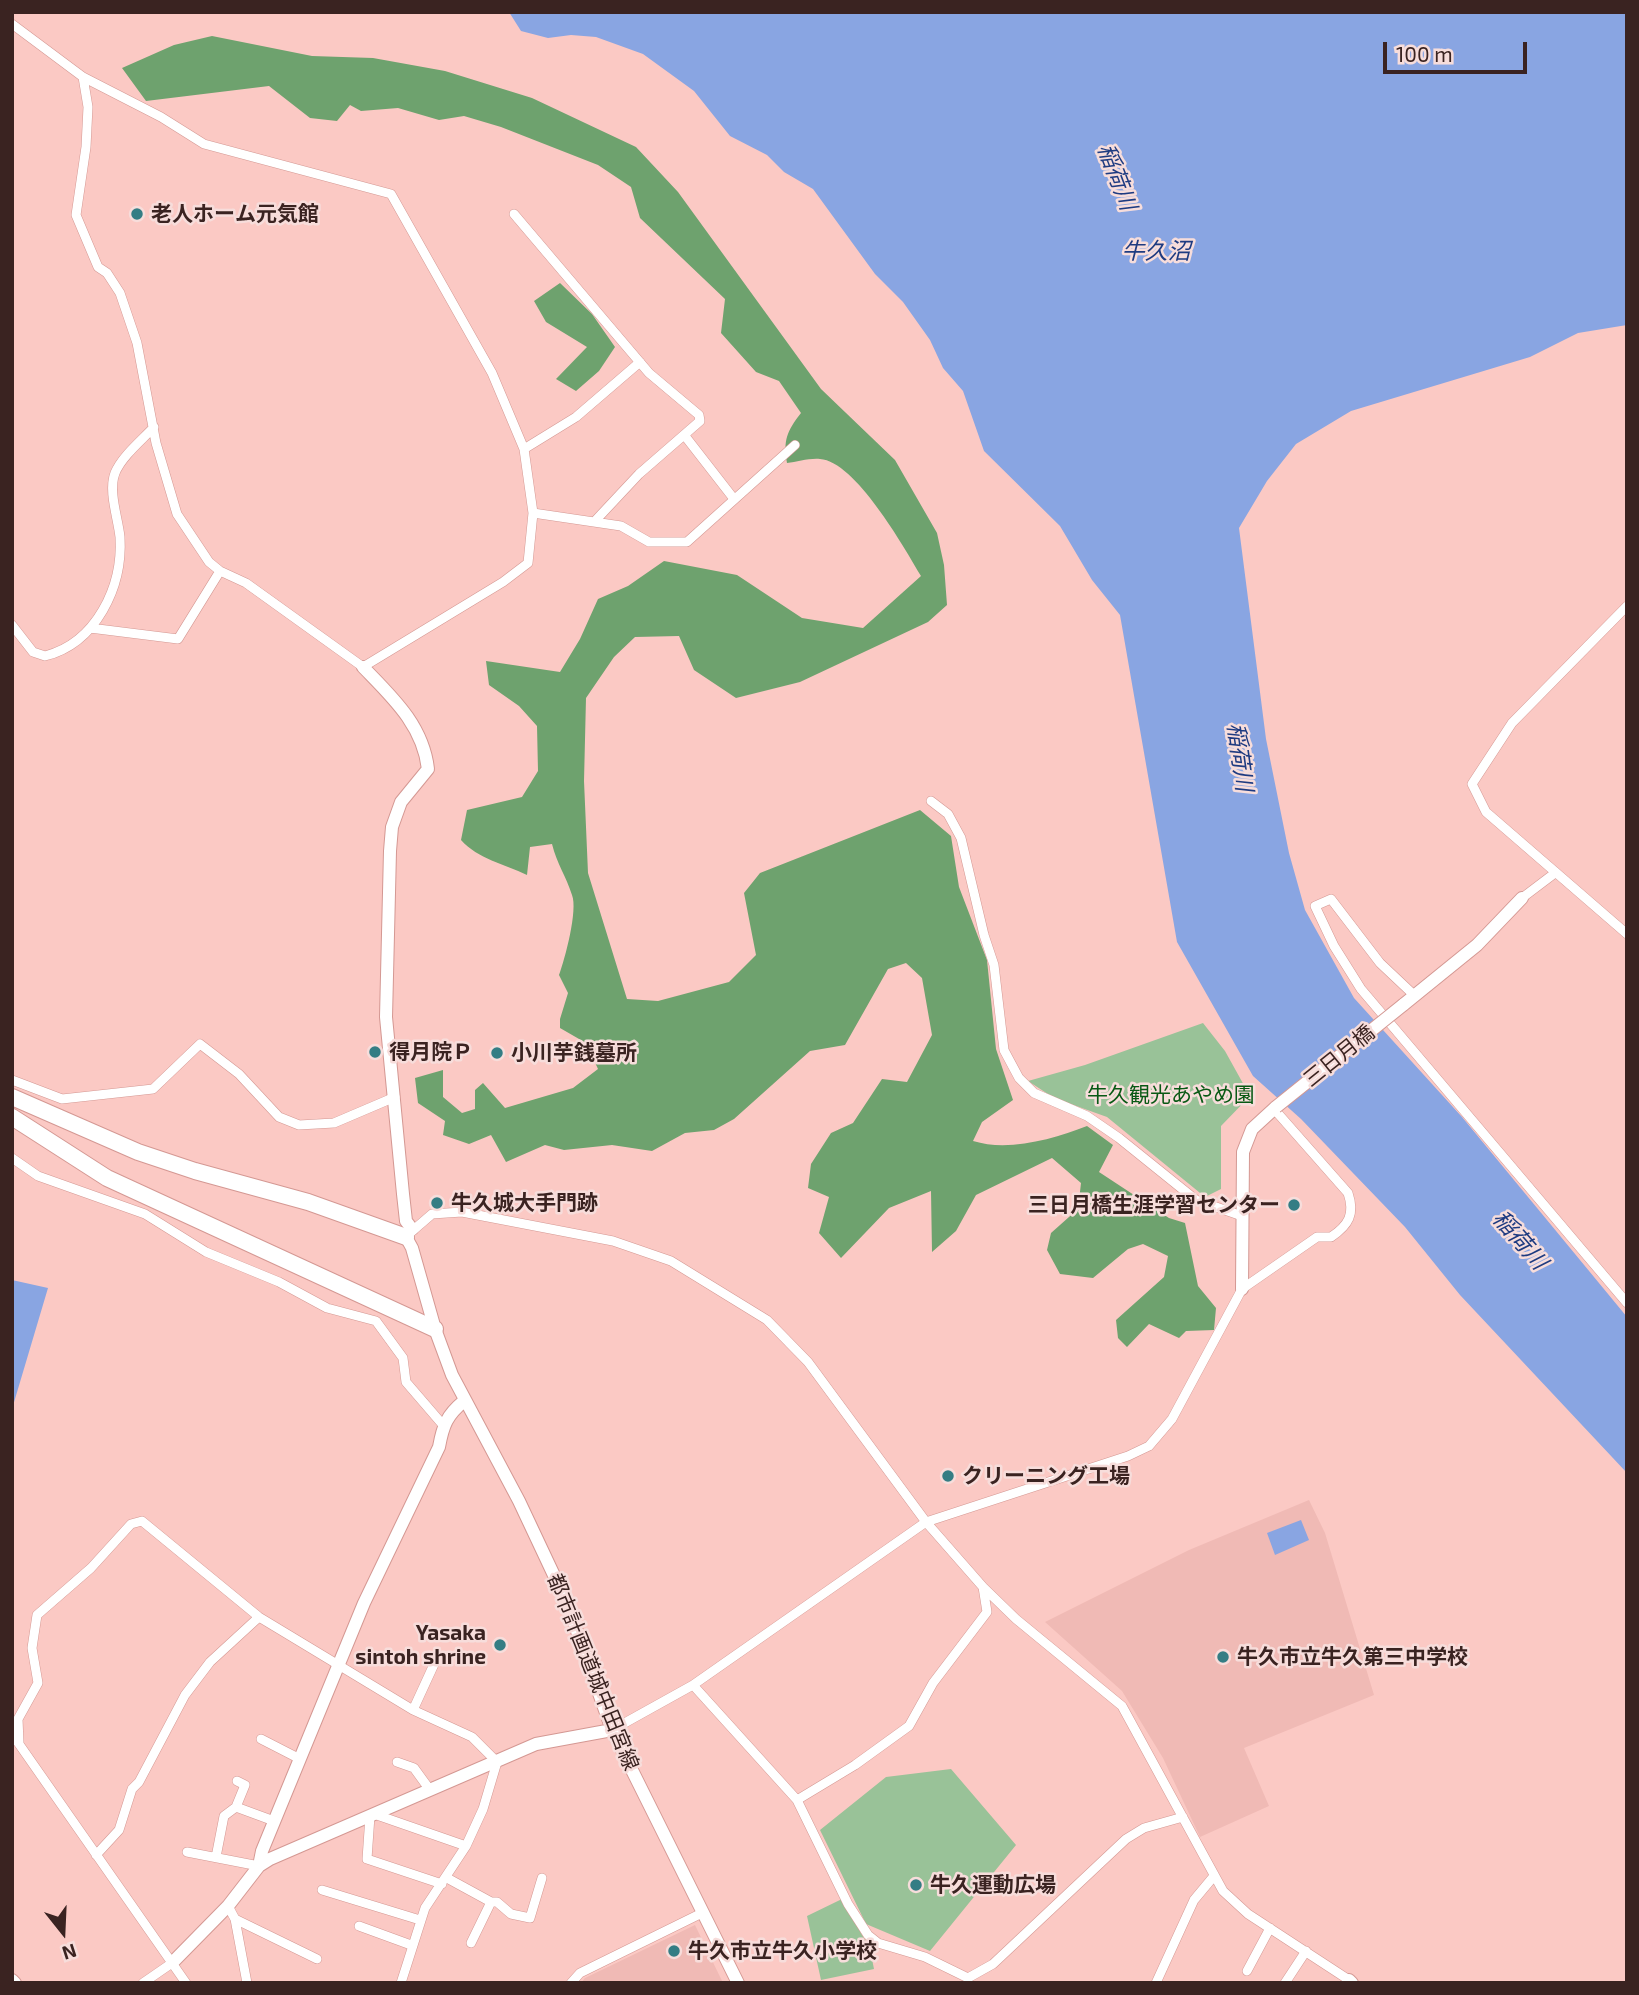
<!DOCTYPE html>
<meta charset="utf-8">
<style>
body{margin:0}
#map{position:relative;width:1639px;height:1995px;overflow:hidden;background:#fbc9c4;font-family:"Exo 2",sans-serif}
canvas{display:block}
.frame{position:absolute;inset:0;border:14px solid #3a2321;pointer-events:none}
.north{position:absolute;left:28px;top:1897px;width:70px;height:70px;-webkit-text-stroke:5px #f7dddb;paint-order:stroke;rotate:162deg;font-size:19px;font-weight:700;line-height:28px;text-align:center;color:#3a2321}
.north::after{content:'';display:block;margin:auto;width:24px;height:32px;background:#3a2321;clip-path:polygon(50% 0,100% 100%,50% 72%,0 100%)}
.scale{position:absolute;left:1383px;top:42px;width:144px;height:32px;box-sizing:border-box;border:4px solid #3a2321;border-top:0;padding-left:9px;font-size:21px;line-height:24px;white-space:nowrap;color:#3a2321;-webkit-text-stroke:5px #f7dddb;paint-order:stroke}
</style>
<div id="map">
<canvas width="1639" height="1995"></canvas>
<div class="frame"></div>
<div class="north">N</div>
<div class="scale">100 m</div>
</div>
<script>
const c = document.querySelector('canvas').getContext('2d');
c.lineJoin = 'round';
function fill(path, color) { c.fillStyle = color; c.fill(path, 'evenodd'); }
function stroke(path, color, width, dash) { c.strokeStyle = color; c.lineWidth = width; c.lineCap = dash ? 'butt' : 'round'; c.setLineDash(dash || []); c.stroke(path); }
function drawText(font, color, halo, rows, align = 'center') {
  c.font = font + ' "Exo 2","Noto Sans JP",sans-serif'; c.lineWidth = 5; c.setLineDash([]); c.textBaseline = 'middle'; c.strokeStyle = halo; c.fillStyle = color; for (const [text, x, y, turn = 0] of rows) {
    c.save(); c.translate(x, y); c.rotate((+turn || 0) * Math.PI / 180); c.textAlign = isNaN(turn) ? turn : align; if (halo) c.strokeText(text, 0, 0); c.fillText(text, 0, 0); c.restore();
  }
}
fill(new Path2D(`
 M1309 1500 1325 1533 1374 1695 1244 1748 1269 1806 1200 1837 1163 1758 1122 1691 1045 1622 1189 1550Z
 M695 1925 723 1983H581L585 1978Z`), '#f0bab5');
fill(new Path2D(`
 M1203 1023 1225 1051 1250 1096 1221 1126V1189L1205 1197 1107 1117 1054 1098 1028 1081 1085 1065Z
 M951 1769 1016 1845 930 1951 866 1924 820 1830 886 1777Z
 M842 1899 870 1949 874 1969 821 1980 807 1916Z`), '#99c298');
fill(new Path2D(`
 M212 36 312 56 373 58 445 71 532 98 636 147 678 192 821 389 895 460 937 533 944 565 947 605 928 622 800 682 736 698 694 670 679 636 635 637 614 657 586 698 584 781 588 873 627 999 658 1001 729 982 756 955 744 893 760 873 920 810 951 836 959 887 987 960 996 1049 1013 1100 982 1122 973 1141C1008 1152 1054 1139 1087 1126L1113 1145 1099 1172 1169 1218 1185 1223 1198 1286 1216 1308 1214 1330 1186 1331 1179 1338 1149 1324 1127 1347 1118 1338 1116 1320 1164 1277 1168 1256 1143 1244 1128 1249 1093 1278 1060 1274 1047 1250 1051 1233 1078 1209 1081 1183 1052 1158 976 1195 956 1231 932 1252 931 1191 889 1208 841 1258 819 1233 829 1197 808 1188 811 1164 831 1133 853 1123 882 1079 907 1082 932 1035 922 978 906 963 888 969 845 1045 810 1051 734 1119 714 1130 685 1133 652 1151 612 1145 564 1150 545 1145 506 1162 491 1135 469 1144 443 1135 445 1121 418 1103 415 1078 443 1070V1097L462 1113 475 1109V1090L483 1083 505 1108 573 1088 598 1069 586 1043 560 1028V1019L568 993 559 975C565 959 578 910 572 895 566 876 557 864 552 844L530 847 527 875C504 864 478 859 461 840L467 810 522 797 538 771 537 726 519 706 489 685 486 661 560 672 580 639 598 599 628 586 664 561 737 575 802 618 863 628 921 576C904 547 855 461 820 459 809 458 797 462 787 463 783 440 787 431 801 413L779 381 756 372 721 333 725 299 640 218 631 187 598 165 501 127 464 116 439 120 398 108 361 111 350 105 337 121 310 118 269 86 146 101 122 68 174 45Z
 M560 283 592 314 615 347 599 371 576 391 556 379 587 347 546 322 534 301Z`), '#6ea26e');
fill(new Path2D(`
 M509 12H1627V325L1578 333 1530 357 1351 411 1296 444 1267 481 1239 528 1266 739 1289 853 1305 910 1354 998 1462 1117 1627 1317V1473L1460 1295 1405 1227 1301 1119 1253 1076 1177 942 1120 615 1092 580 1060 526 984 451 963 391 943 368 930 340 903 302 875 274 813 189 784 172 767 155 730 136 694 91 643 54 596 37 571 35 548 38 521 31Z
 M12 1280 48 1288 12 1409Z
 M1301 1520 1309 1540 1275 1555 1267 1533Z`), '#89a5e2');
const street = new Path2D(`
 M12 24 83 77 161 117 204 144 391 194 492 373 524 449 533 513 528 563 503 582 363 667 246 583 220 571 209 562 177 514 156 443 137 343 120 293 107 273 98 267 76 215 86 147 88 107 83 77
 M514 214 649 373 699 415 700 421 639 474 595 521
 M685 436 734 499
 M524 449 576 417 640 362
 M533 513 621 526 649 542H687L795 445
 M1627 606 1512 723 1472 784 1486 812 1627 934
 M12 625 33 652 45 656C96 643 123 587 120 537 118 518 108 491 115 473 122 456 142 440 154 427
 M90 628 178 639 220 571
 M931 801 948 814 961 838 984 935 994 965 1004 1050 1019 1078 1034 1093 1087 1116 1119 1138 1196 1200 1242 1216
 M1522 898 1555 873
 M1415 996 1380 963 1331 899 1315 906 1334 946 1361 989 1627 1303
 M12 1080 62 1099 153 1089 200 1044 239 1074 279 1117 299 1125 334 1123 395 1097
 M12 1158 38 1176 145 1214 206 1252 279 1282 327 1308 376 1321 403 1358 406 1382 443 1425
 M410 1233 432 1214 462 1212 613 1241 671 1261 767 1320 808 1362 926 1522 983 1587 1016 1619 1122 1706 1223 1891 1248 1914 1349 1980 1348 1983
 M693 1685 797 1800 848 1904 868 1935 878 1943 925 1957 968 1978 993 1964 1126 1839 1144 1828 1183 1817
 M413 1710 436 1660
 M612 1730 693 1685 926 1522 1128 1456 1149 1446 1172 1419 1242 1289 1317 1237H1331C1349 1225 1355 1214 1348 1193L1274 1109
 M12 1734 186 1983
 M261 1739 300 1759
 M19 1743 18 1719 38 1683 32 1648 37 1615 91 1568 131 1524 142 1521 259 1617 413 1710 472 1737 497 1762 483 1809 466 1846 425 1908 401 1983
 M397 1762 414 1768 430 1790
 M797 1800 855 1765 909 1726 933 1683 987 1612 983 1587
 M236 1807 274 1821
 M374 1814 466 1846
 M370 1816 367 1859 442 1884
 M187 1852 259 1866
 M96 1855 119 1830 132 1789 139 1782 185 1695 210 1662 259 1617
 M216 1857 224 1816 236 1807 245 1785 237 1781
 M447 1878 491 1902H497L511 1914 530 1918 542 1878
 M322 1890 420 1920
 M228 1906 235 1919 247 1983
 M235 1919 317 1959
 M359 1926 411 1945
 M471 1943 491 1902
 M1247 1971 1270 1928
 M143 1983 172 1963
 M571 1983 580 1973 702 1913
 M1156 1983 1194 1900 1214 1876
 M1285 1983 1306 1951`);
const secondary = new Path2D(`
 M363 667C392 697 423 725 428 769L401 802 392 827 390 851 386 1017 403 1194 406 1221 412 1229
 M1403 1005 1477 945 1522 898
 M406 1237 412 1248 435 1329 452 1375 519 1501 567 1603 612 1730 738 1983
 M1242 1289 1243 1152 1252 1129 1276 1107
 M259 1866 262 1851 364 1603 439 1447C443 1425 447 1415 464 1401
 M172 1963 228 1906 259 1866 270 1859 536 1744 612 1730
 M12 1980 15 1983
 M1349 1980 1352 1983`);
const highway = new Path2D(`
 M12 1097 138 1152 195 1171 308 1202 406 1237
 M12 1117 107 1178 435 1329`);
stroke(street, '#d49893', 10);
stroke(secondary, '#d49893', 14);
stroke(highway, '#d49893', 18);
stroke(street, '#fff', 9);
stroke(secondary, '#fff', 12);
stroke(highway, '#fff', 16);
const secondaryBridge = new Path2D(`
 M1276 1107 1403 1005`);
stroke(secondaryBridge, '#d49893', 14, []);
stroke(secondaryBridge, '#fff', 12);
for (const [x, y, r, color] of [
 [137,214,7,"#347d84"],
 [375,1052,7,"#347d84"],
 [497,1053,7,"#347d84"],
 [437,1203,7,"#347d84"],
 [1294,1205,7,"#347d84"],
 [948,1476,7,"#347d84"],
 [500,1645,7,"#347d84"],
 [1223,1657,7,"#347d84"],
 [916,1885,7,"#347d84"],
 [674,1951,7,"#347d84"]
]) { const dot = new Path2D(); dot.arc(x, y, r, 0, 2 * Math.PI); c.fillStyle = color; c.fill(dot); stroke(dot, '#f7dddb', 2.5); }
drawText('bold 21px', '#3a2321', '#f7dddb', [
 ["老人ホーム元気館",151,214],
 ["得月院Ｐ",389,1052],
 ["小川芋銭墓所",511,1053],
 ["牛久城大手門跡",451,1203],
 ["三日月橋生涯学習センター",1280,1205,"right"],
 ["クリーニング工場",962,1476],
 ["Yasaka",486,1633,"right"],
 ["sintoh shrine",486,1657,"right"],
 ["牛久市立牛久第三中学校",1237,1657],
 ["牛久運動広場",930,1885],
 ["牛久市立牛久小学校",688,1951]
], 'left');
drawText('21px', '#3a2321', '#f7dddb', [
 ["三日月橋",1339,1056,-39],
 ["都市計画道城中田宮線",593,1672,68]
]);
drawText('21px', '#085914', '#f7dddb', [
 ["牛久観光あやめ園",1171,1095]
]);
drawText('italic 23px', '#1e3b81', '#f7dddb', [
 ["稲荷川",1117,177,69],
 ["牛久沼",1156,251],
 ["稲荷川",1240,757,82],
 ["稲荷川",1520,1240,49]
]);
</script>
